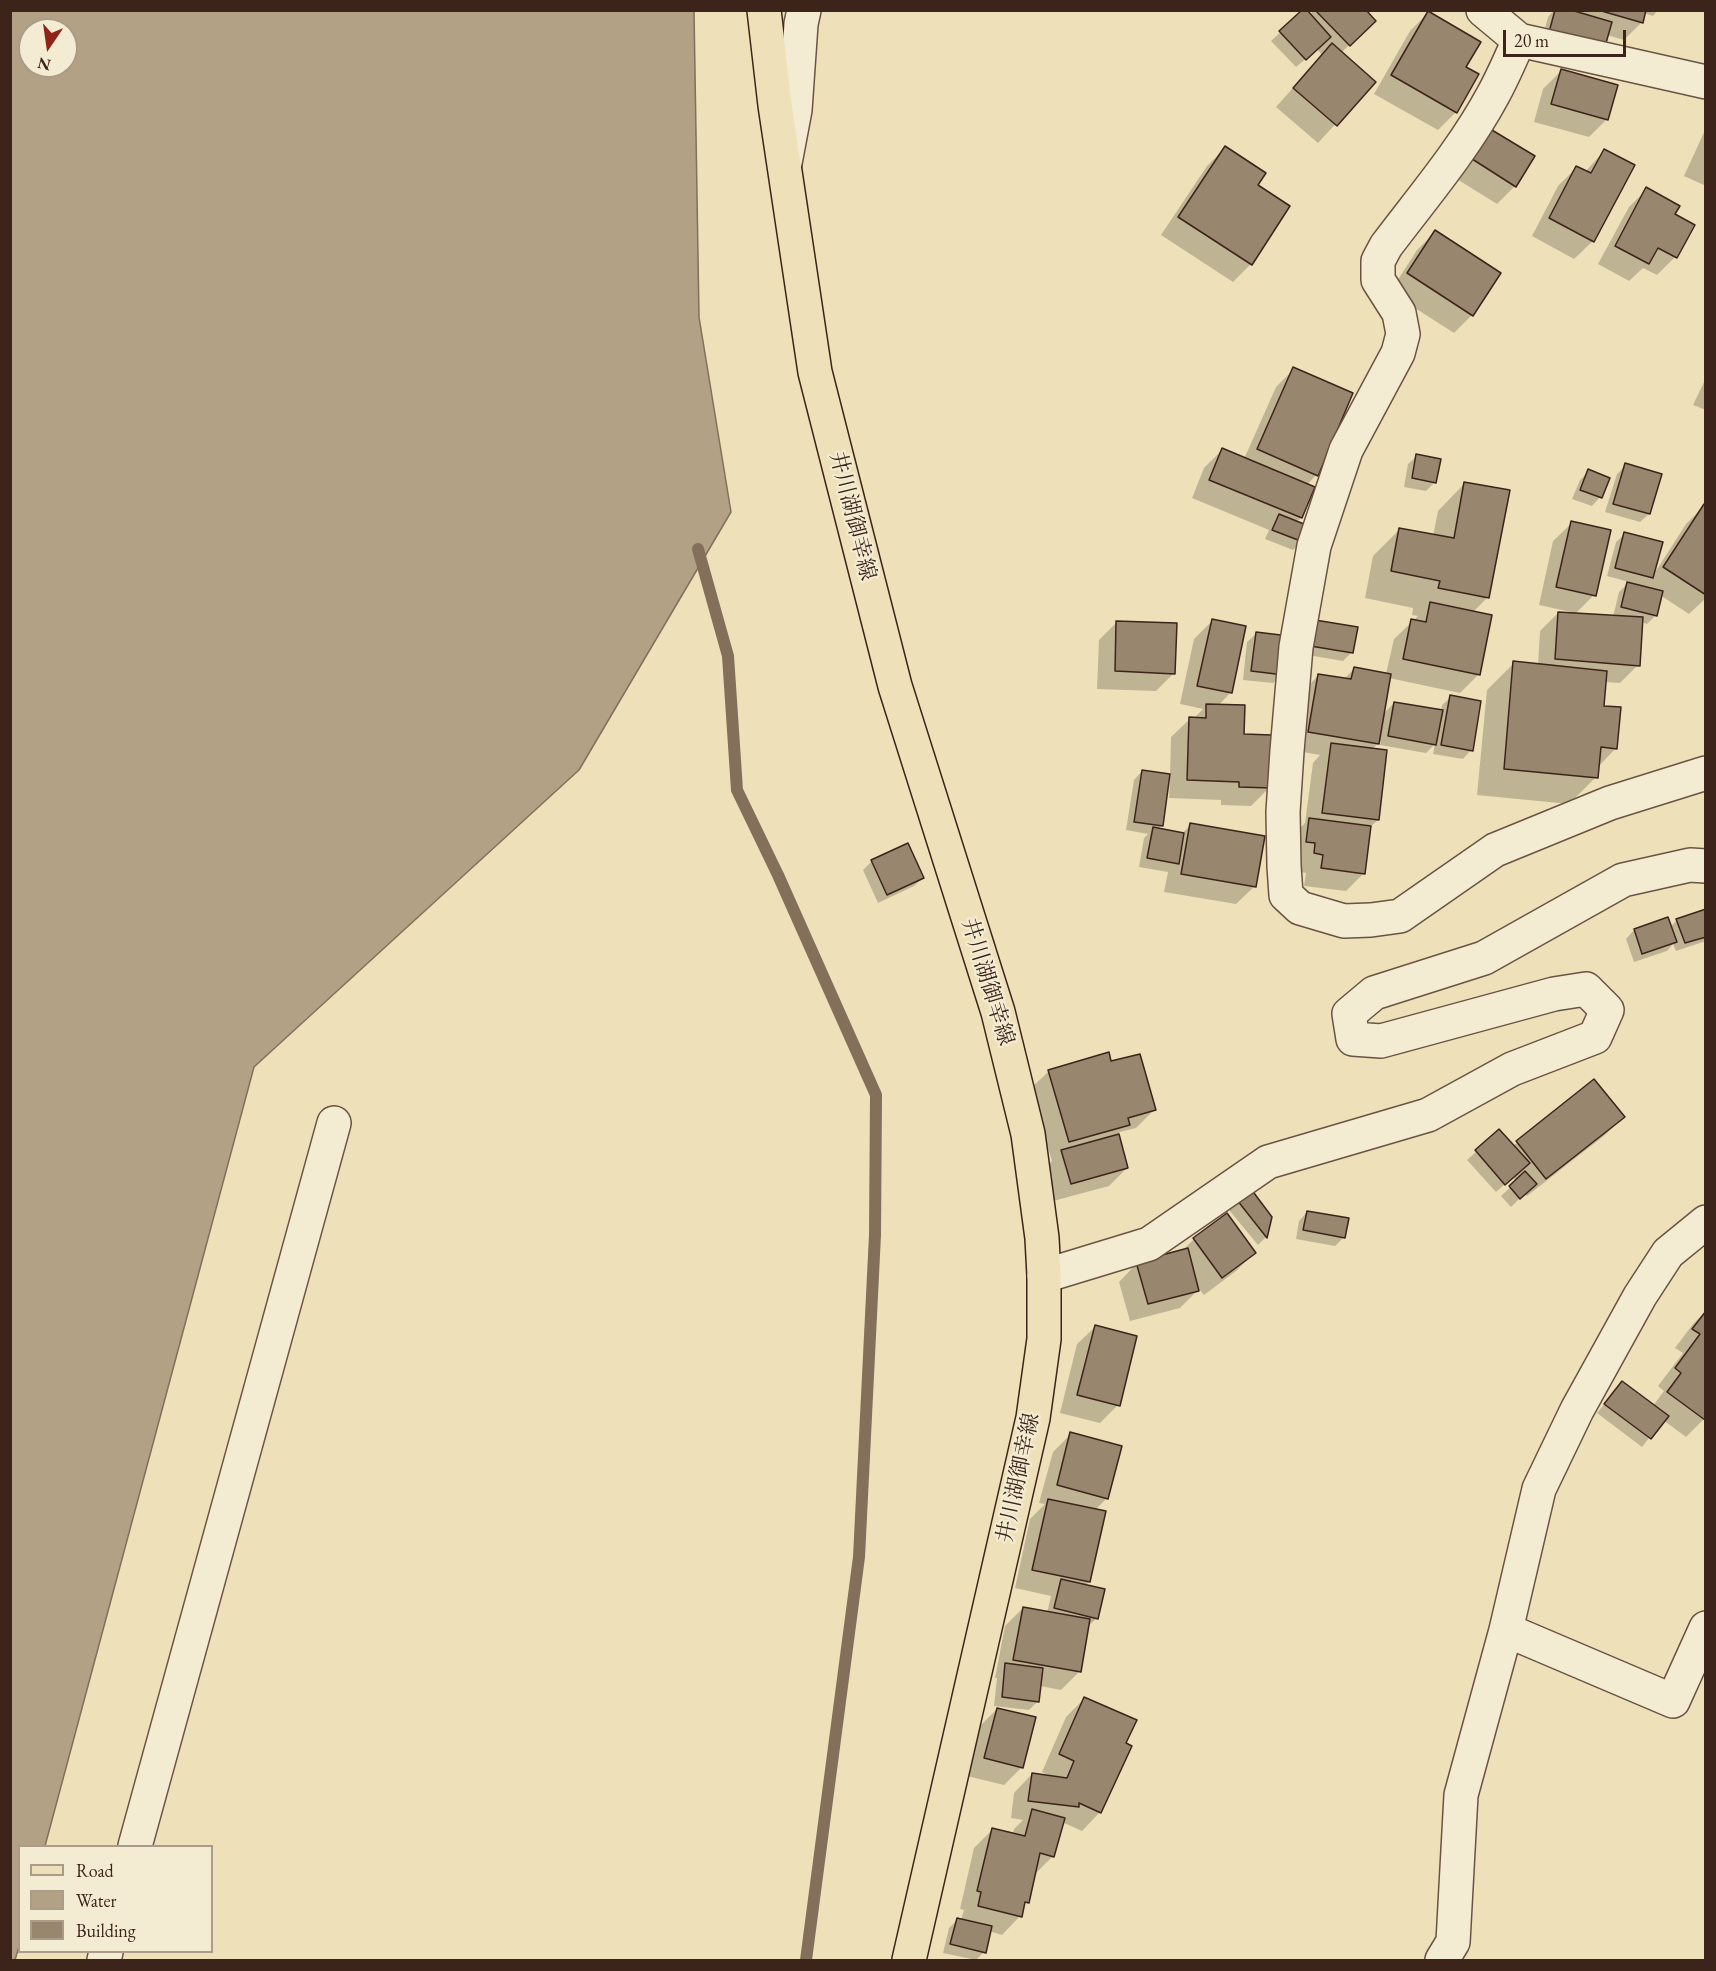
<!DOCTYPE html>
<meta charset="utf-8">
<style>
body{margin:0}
#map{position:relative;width:1716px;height:1971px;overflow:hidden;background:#eee1ba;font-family:"EB Garamond",serif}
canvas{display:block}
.frame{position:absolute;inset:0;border:12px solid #3d241b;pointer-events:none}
.legend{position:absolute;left:18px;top:1845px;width:195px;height:108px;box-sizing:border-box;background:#f4ecd2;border:2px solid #ab9c89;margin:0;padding:8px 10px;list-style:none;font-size:18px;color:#3d241b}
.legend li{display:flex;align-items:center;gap:12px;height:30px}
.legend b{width:30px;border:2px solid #ab9c89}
.north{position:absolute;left:18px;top:18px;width:60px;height:60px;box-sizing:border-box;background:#f4ecd2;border:2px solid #ab9c89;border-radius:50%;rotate:193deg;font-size:16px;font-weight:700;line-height:24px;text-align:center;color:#3d241b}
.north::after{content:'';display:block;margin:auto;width:21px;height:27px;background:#8f2418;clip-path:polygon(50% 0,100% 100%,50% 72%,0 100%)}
.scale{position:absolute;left:1503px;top:30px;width:123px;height:27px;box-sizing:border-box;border:3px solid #3d241b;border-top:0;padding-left:8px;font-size:18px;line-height:21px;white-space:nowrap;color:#3d241b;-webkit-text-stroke:4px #f4ecd2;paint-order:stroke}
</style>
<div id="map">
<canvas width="1716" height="1971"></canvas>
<div class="frame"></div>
<ul class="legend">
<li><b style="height:8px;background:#eee1ba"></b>Road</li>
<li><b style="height:16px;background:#b2a184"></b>Water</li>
<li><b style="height:16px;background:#99866e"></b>Building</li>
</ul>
<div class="north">N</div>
<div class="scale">20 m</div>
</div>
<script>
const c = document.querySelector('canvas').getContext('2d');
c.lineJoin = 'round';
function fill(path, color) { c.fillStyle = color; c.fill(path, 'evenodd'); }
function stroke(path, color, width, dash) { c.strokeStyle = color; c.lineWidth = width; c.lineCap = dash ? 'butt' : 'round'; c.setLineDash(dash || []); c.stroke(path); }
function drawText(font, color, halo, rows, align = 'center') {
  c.font = font + ' "EB Garamond","Noto Serif JP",serif'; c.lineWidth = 4.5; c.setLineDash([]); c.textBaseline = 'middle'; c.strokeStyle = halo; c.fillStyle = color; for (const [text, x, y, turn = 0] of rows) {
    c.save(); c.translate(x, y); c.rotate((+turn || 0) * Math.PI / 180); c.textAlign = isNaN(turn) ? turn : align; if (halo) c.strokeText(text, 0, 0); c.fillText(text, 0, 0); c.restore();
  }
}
const water = new Path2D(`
 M11 10 694 11 699 317 731 512 579 770 254 1067 45 1846H20V1943L15 1960H10ZM30 30H66V66H30Z`);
fill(water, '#b2a184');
stroke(water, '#836f5a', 1.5);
fill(new Path2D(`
 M1304 10 1309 15 1314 10H1364L1374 21 1341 53 1374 82 1318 143 1276 107 1322 55 1317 49 1296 67 1271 41Z
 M1554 10 1572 12 1573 10H1658L1653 16 1644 13 1642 22 1624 40 1607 35 1541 44 1548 17Z
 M1428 13 1464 67 1456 112 1438 130 1374 94 1410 31Z
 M1561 71 1607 119 1589 137 1534 122 1543 89Z
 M1706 128V186L1684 176Z
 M1487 129 1515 186 1497 204 1452 176Z
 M1225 148 1256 185 1288 207 1251 264 1233 282 1161 235 1207 166Z
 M1604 151 1593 241 1574 259 1532 236 1558 186 1577 167 1585 172Z
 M1647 189 1673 215 1675 257 1657 275 1643 268 1629 281 1598 264 1629 207Z
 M1435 232 1472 315 1454 333 1390 292 1417 250Z
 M1294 369 1316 475 1307 485 1313 487 1301 518 1296 522 1301 542 1293 550 1265 539 1269 530 1192 498 1204 468 1222 450 1244 459 1276 387Z
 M1706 378V410L1693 405Z
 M1417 456 1435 482 1426 491 1404 487 1408 464Z
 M1626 465 1649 514 1640 522 1605 512 1617 474Z
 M1589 471 1600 497 1592 506 1572 499 1580 480Z
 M1465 483 1488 597 1472 613 1478 675 1460 693 1389 678 1382 715 1394 703 1441 711 1442 705 1451 697 1471 750 1463 759 1433 754 1435 744 1426 753 1380 745 1381 741 1372 749 1378 820 1369 828 1364 873 1346 891 1304 886 1306 873 1296 871 1291 838 1305 823 1313 763 1320 755 1291 750 1301 693 1319 675 1344 679 1354 669 1386 674 1394 639 1418 616 1412 615 1413 608 1365 598 1373 556 1400 529 1433 536 1438 511Z
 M1704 506 1706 598 1689 614 1660 595 1656 615 1647 624 1641 622 1638 665 1620 683 1605 682 1603 707 1616 748 1598 767 1596 777 1569 804 1477 795 1487 690 1514 663 1538 665 1540 631 1558 613 1571 614V612L1539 605 1553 541 1572 523 1594 595 1575 614 1613 617 1619 592 1629 582 1607 576 1616 542 1625 534 1654 574 1686 524Z
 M1212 621 1244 627 1230 693 1218 706 1242 735 1269 788 1251 806 1221 805V800L1169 798 1170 779 1168 778 1161 826 1157 830 1182 834 1191 824 1255 886 1236 904 1164 892 1168 872 1139 867 1144 838 1148 834 1126 830 1134 780 1142 771 1170 776 1171 737 1190 719H1193L1203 709 1180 704 1194 639Z
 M1117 622 1174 673 1156 691 1097 689 1099 640Z
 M1301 629 1352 652 1343 661 1296 653Z
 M1256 634 1282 675 1273 683 1243 680 1247 642Z
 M908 845 923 878 914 886 878 903 863 870 872 861Z
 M1706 910V941L1676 951 1673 944 1667 951 1634 962 1626 939 1634 930 1670 927 1677 920Z
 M1110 1063 1154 1110 1136 1128 1120 1132 1117 1135 1127 1168 1109 1186 1053 1201 1044 1169 1052 1161 1030 1089 1049 1071Z
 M1594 1081 1623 1117 1605 1135 1527 1196 1525 1193 1511 1207 1501 1196 1516 1182 1513 1177 1496 1192 1467 1160 1499 1131 1513 1146Z
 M1238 1201 1271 1217 1266 1237 1258 1245 1229 1210Z
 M1307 1212 1344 1237 1335 1246 1296 1239 1299 1221Z
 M1194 1239 1254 1253 1236 1271 1204 1295 1199 1289 1180 1308 1130 1321 1119 1282 1137 1263 1182 1251Z
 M1706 1311V1417L1686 1437 1663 1420 1642 1447 1597 1413 1622 1383 1653 1406 1664 1391 1658 1386 1683 1353 1675 1348 1693 1324Z
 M1096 1326 1118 1405 1100 1423 1060 1413 1077 1344Z
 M1071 1434 1107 1498 1095 1510 1089 1582 1085 1586 1097 1618 1087 1627 1079 1672 1061 1690 1040 1686 1038 1701 1029 1710 994 1706 997 1678H995L1005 1626 1023 1608 1047 1613 1051 1596 1015 1588 1030 1519 1045 1504 1039 1503 1053 1452Z
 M1084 1699 1124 1744 1100 1812 1082 1831 1062 1822 1053 1856 1035 1874 1027 1902 1022 1907 1020 1916 1002 1935 989 1931 984 1952 976 1960 943 1953 949 1928 958 1919 961 1920 964 1910 960 1909 974 1848 992 1830 1013 1834 1014 1829 1023 1820 1011 1818 1014 1793 1032 1774 1050 1776 1042 1772 1066 1717Z
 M997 1709 1022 1767 1004 1785 967 1776 979 1727Z`), '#0003');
stroke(new Path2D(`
 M698 549 728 656 737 790 778 875 876 1095 875 1235 859 1557 806 1960`), '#836f5a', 12);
const building = new Path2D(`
 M1302 10H1307L1331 37 1306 60 1279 31Z
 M1315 10H1366L1376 21 1350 46Z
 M1555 10H1571L1612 22 1604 50 1548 36Z
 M1598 10H1646L1643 23Z
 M1428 11 1481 42 1466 67 1479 74 1457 113 1391 75Z
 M1332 43 1376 82 1337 126 1293 88Z
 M1561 69 1618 85 1608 120 1551 104Z
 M1487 127 1535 156 1516 187 1469 157Z
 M1225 146 1266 173 1258 185 1290 206 1252 265 1178 217Z
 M1604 149 1635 165 1594 242 1549 218 1576 166 1591 173Z
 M1646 187 1680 206 1675 214 1695 225 1677 258 1658 248 1649 264 1615 246Z
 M1435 230 1501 273 1473 316 1407 273Z
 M1293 367 1353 393 1318 476 1257 449Z
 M1222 448 1315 487 1302 518 1209 480Z
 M1416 454 1441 459 1436 483 1412 478Z
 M1625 463 1662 474 1650 514 1613 504Z
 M1588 469 1610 478 1602 498 1580 490Z
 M1464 482 1510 490 1489 598 1438 588 1440 581 1391 571 1399 528 1454 538Z
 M1704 504 1706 505V595L1663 567Z
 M1279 514 1309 526 1303 542 1272 530Z
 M1571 521 1611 530 1596 596 1556 587Z
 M1624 532 1663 542 1653 578 1615 568Z
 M1627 582 1663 591 1657 616 1621 607Z
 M1430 602 1492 615 1480 675 1403 659 1411 619 1426 622Z
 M1558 612 1643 617 1640 666 1555 659Z
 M1212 619 1246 626 1232 693 1197 686Z
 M1309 619 1358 627 1353 653 1304 645Z
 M1116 621 1177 623 1175 674 1115 671Z
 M1256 632 1289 636 1284 675 1251 671Z
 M1513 661 1607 671 1604 706 1621 707 1617 749 1601 747 1598 778 1504 769Z
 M1354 667 1391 674 1379 744 1308 732 1318 674 1351 679Z
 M1450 695 1481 701 1473 751 1441 745Z
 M1394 702 1443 710 1436 745 1388 736Z
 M1206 704 1245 705 1244 734 1272 735 1271 788 1239 787V782L1187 780 1189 717 1206 718Z
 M1331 743 1387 750 1379 820 1322 813Z
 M1142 770 1170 774 1163 826 1134 822Z
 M1309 818 1371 826 1365 874 1321 868 1323 855 1314 853 1315 843 1306 842Z
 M1190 823 1265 836 1256 887 1181 874Z
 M1153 827 1184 833 1179 864 1147 858Z
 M908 843 924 878 887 895 871 860Z
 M1706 909V937L1685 943 1676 919Z
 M1668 917 1677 942 1642 954 1634 929Z
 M1109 1052 1111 1061 1140 1054 1156 1110 1128 1118 1130 1125 1069 1142 1048 1070Z
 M1594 1079 1625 1117 1546 1179 1516 1141Z
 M1499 1129 1530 1163 1505 1185 1475 1150Z
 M1119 1134 1128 1168 1071 1184 1061 1150Z
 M1525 1171 1537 1184 1520 1199 1509 1186Z
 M1251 1189 1272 1217 1267 1238 1237 1200Z
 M1307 1211 1349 1218 1345 1238 1303 1230Z
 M1227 1213 1256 1253 1222 1278 1193 1238Z
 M1188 1248 1199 1291 1148 1304 1136 1262Z
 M1706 1311V1419L1705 1420 1667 1392 1681 1373 1675 1368 1700 1334 1692 1329Z
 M1095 1325 1137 1336 1120 1406 1077 1395Z
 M1622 1381 1669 1416 1651 1439 1604 1404Z
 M1070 1432 1122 1446 1108 1499 1057 1485Z
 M1048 1499 1106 1511 1090 1582 1032 1570Z
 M1061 1579 1105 1589 1098 1619 1054 1608Z
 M1023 1607 1090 1619 1081 1672 1013 1660Z
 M1005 1663 1043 1668 1039 1702 1002 1697Z
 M1084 1697 1137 1720 1126 1743 1132 1746 1101 1813 1079 1803V1807L1028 1801 1032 1773 1067 1778 1074 1761 1059 1754Z
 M997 1708 1036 1717 1023 1768 984 1758Z
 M1032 1809 1065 1818 1054 1857 1040 1853 1029 1903 1025 1902 1022 1917 978 1906 981 1892 977 1891 992 1828 1025 1836Z
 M957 1918 992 1926 986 1953 950 1944Z`);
fill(building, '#99866e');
stroke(building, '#3d241b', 1.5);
const minor = new Path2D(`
 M1483 10 1519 40 1706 82
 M1519 40C1511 58 1503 77 1493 95 1464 149 1423 197 1386 246L1378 261V280L1399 313 1403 334 1398 353 1346 450 1314 546 1296 647 1287 751 1283 812 1284 866 1286 895 1300 908 1344 921 1371 920 1400 916 1495 850 1610 803 1706 773
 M785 163 795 110 801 24 804 10
 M1044 1276 1149 1244 1268 1162 1428 1115 1512 1069 1595 1037 1607 1010 1586 989 1554 994 1381 1041 1353 1039 1349 1014 1374 993 1484 958 1623 880 1690 865 1706 866
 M1506 1630 1673 1701 1706 1628
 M135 1846 334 1123
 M104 1960 106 1952
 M1442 1960 1453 1942 1461 1795 1506 1630 1539 1489 1577 1410 1640 1296 1668 1253 1706 1222`);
const major = new Path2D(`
 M764 10 775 105 815 372 895 686 998 1012 1028 1134 1042 1238 1044 1276V1339L1033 1418 909 1960`);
stroke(minor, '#695343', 36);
stroke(major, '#3d241b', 36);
stroke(minor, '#f4ecd2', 33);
stroke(major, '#eee1ba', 33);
drawText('22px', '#3d241b', '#f4ecd2', [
 ["井川湖御幸線",852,516,76],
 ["井川湖御幸線",987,982,73],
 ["井川湖御幸線",1019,1478,-78]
]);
</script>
